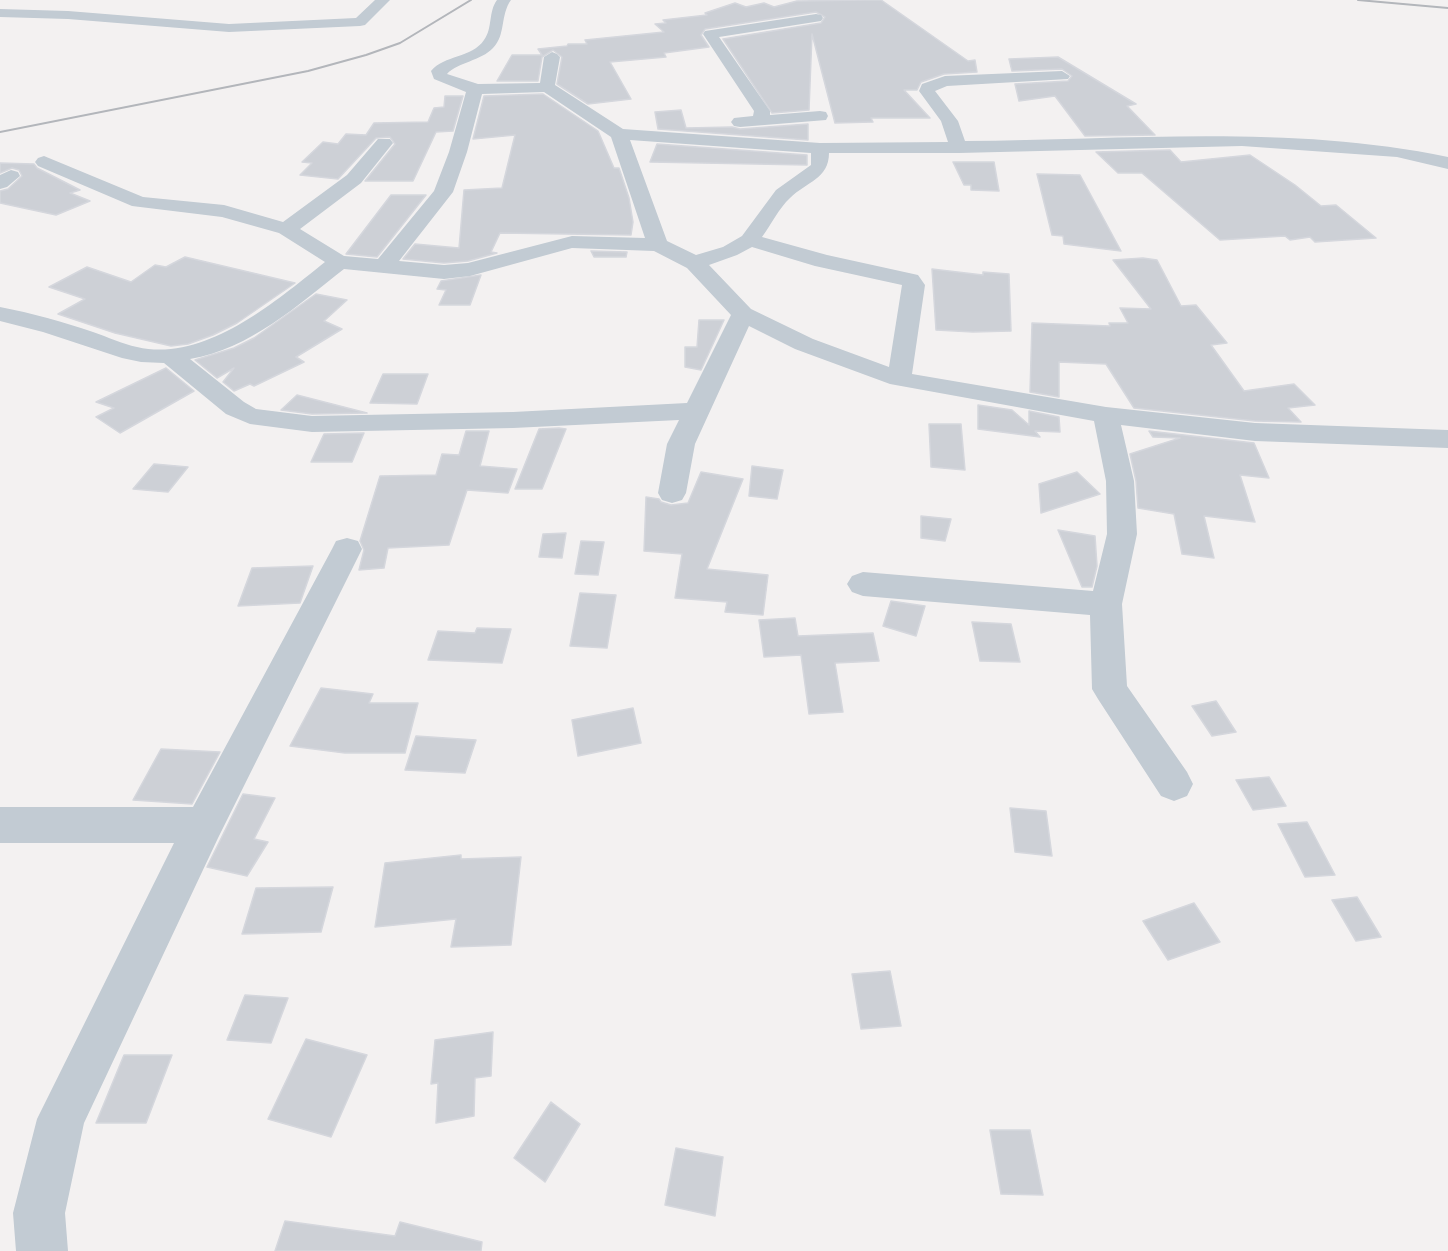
<!DOCTYPE html>
<style>
body{margin:0}
canvas{display:block;background:#f3f1f1}
</style>
<canvas width="1448" height="1251"></canvas>
<script>
const c = document.querySelector('canvas').getContext('2d');
c.lineJoin = 'round';
function fill(path, color) { c.fillStyle = color; c.fill(path, 'evenodd'); }
function stroke(path, color, width, dash) { c.strokeStyle = color; c.lineWidth = width; c.lineCap = dash ? 'butt' : 'round'; c.setLineDash(dash || []); c.stroke(path); }
const building = new Path2D(`
 M866 0H881L968 61 975 60 977 72 944 74 921 82 917 90H904L930 118H871L873 122 835 123 812 34 809 110 772 113 723 39 821 23 825 17 816 12 705 29 701 35 709 47 664 53 666 57 610 62 631 99 588 104 557 84 562 57 553 50 542 57 538 81H497L512 55H542L538 49 567 46 568 44H587L585 40 664 32 655 24 666 23 663 20 707 15 705 13 735 3 746 7 764 3 774 7 797 1Z
 M1058 57 1136 104 1127 106 1155 135 1085 136 1055 96 1019 101 1015 84 1068 81 1072 76 1062 69 1012 71 1009 59Z
 M543 94 598 131 614 168H619L629 198 633 222 631 235 500 233 491 252 497 253 468 261 444 263 403 259 415 244 459 248 464 190 502 188 515 135 473 139 484 96Z
 M445 96H463L453 131 436 132 413 181H365L395 144 390 137 376 138 338 179 300 175 312 163 302 162 323 142 338 144 346 134 366 135 374 123 428 122 434 108 444 107Z
 M681 110 686 128 732 127 740 129 808 124V140L658 129 655 112Z
 M657 144 807 155V165L650 162Z
 M1170 150 1181 162 1250 155 1295 185 1321 206 1336 205 1376 238 1315 242 1310 237 1290 240 1285 236 1220 240 1142 173H1118L1096 152Z
 M953 162H994L999 191 971 190V185H964Z
 M0 163 34 164 37 168 80 190 70 193 90 201 56 215 0 203V191L8 189 22 176 19 170 12 168 0 173Z
 M1037 174 1080 175 1121 251 1064 244 1063 236 1052 235Z
 M391 195H426L377 257 346 254Z
 M591 251 627 252 626 257H594Z
 M185 257 295 283 237 323 213 335 188 344 171 346 115 333 58 314 85 299 49 287 87 267 131 282 155 265 166 267Z
 M1143 258 1157 260 1181 306 1196 305 1227 343 1211 345 1244 391 1294 384 1315 405 1288 408 1301 422 1255 421 1134 408 1106 364 1059 362V397L1030 392 1032 323 1110 326 1109 323H1128L1120 308 1151 309 1113 260Z
 M932 269 983 275V272L1009 274 1011 331 973 332 936 330Z
 M481 275 470 305H439L446 290 437 289 441 281Z
 M316 294 347 300 324 321 342 329 296 357 304 362 254 386 250 384 234 391 223 382 234 368 217 378 195 360 234 348 254 338Z
 M699 320H724L701 370 685 367V347H697Z
 M166 368 194 391 120 433 96 417 114 408 96 402Z
 M383 374H428L417 404 370 403Z
 M297 395 367 413 312 414 281 410Z
 M978 405 1012 410 1029 425V411L1059 417 1060 432 1035 431 1040 437 978 429Z
 M929 424H961L965 470 931 467Z
 M559 428 566 429 542 489H515L539 429Z
 M466 431H489L480 466 517 469 508 493 467 490 449 545 388 548 384 568 359 570 364 550 360 541 380 476 436 475 442 454 459 455Z
 M1149 431 1254 443 1269 478 1240 475 1255 522 1204 516 1214 558 1182 554 1174 514 1138 508 1136 481 1130 454 1180 438 1153 437Z
 M364 433 352 462H311L324 434Z
 M154 464 188 467 168 492 133 489Z
 M752 466 783 470 777 499 749 496Z
 M701 472 743 479 707 569 768 575 763 615 725 612 727 602 675 598 682 554 644 551 646 497 659 499 661 502 671 505 688 503Z
 M1077 472 1100 494 1041 513 1039 484Z
 M921 516 951 519 945 541 921 538Z
 M1058 530 1095 536 1097 566 1092 587H1082Z
 M566 533 562 558 539 557 543 534Z
 M581 541 604 542 598 575 575 574Z
 M313 566 300 603 238 606 252 568Z
 M580 593 616 595 607 648 570 646Z
 M891 601 925 606 916 636 883 626Z
 M795 618 798 636 873 633 879 661 835 663 843 712 809 714 801 655 764 657 759 620Z
 M972 622 1011 624 1020 662 980 661Z
 M477 628 511 629 502 663 428 660 438 631 475 633Z
 M321 688 373 694 369 703H418L405 753H345L290 746Z
 M1216 701 1236 732 1212 736 1192 706Z
 M633 708 641 743 578 756 572 720Z
 M416 736 476 740 465 773 405 770Z
 M161 749 220 752 192 804 133 800Z
 M1269 777 1286 806 1253 810 1236 780Z
 M243 794 275 798 254 839 268 842 247 876 207 867Z
 M1010 808 1046 811 1052 856 1015 852Z
 M1307 822 1335 875 1305 877 1278 824Z
 M461 855V859L521 857 511 945 451 947 456 919 375 927 385 863Z
 M333 887 321 932 242 934 256 888Z
 M1357 897 1381 937 1356 941 1332 900Z
 M1194 903 1220 942 1168 960 1143 921Z
 M890 971 901 1026 861 1029 852 974Z
 M245 995 288 998 271 1043 227 1040Z
 M493 1032 491 1076 475 1078 474 1116 436 1123 438 1083 431 1084 435 1040Z
 M306 1039 367 1055 331 1137 268 1119Z
 M124 1055H172L146 1123H96Z
 M551 1102 580 1124 545 1182 514 1158Z
 M990 1130H1030L1043 1195 1001 1194Z
 M676 1148 723 1157 715 1216 665 1205Z
 M285 1221 395 1236 400 1222 482 1242 481 1251H275Z`);
fill(building, '#cdd0d6');
stroke(building, '#d5d7dd', 1.5);
fill(new Path2D(`
 M375 0H390L365 25 360 26 229 32 68 19 0 17V9L68 11 229 24 356 18Z
 M497 0H511C500 15 506 35 493 48 481 61 458 62 447 74L478 84 540 83 544 57 552 52 557 54 560 57 555 85 623 129 820 143 948 142 941 121 919 91 922 84 945 76 1062 71 1070 76 1068 79 947 86 935 91 958 121 965 141C1126 140 1290 124 1448 157V169L1397 157 1242 146 959 153H829C829 179 806 182 790 198 779 208 771 225 762 237L827 255 918 275 925 285 912 374 1106 407 1255 423 1448 430V448L1255 441 1121 425 1134 481 1137 534 1122 604 1127 686 1187 772 1193 784 1187 796 1174 801 1161 796 1098 699 1092 689 1090 615 863 596 852 592 847 584 852 576 863 572 1093 591 1107 534 1106 481 1094 421 890 384 795 349 749 326 695 444 686 493 682 500 672 503 662 500 658 493 667 444 679 420 513 428 312 432 250 424 226 414 164 363 141 362 122 358 43 332 0 321V307C32 313 63 322 93 332 108 337 122 344 137 347 205 363 276 301 325 262L279 233 222 217 132 206 38 166 35 162 38 158 44 156 143 197 224 205 283 222 347 175 378 139H390L393 143 361 183 300 229 344 256 378 259 434 191 449 152 466 92 434 79 431 71C444 55 472 58 484 40 493 28 488 12 497 0ZM544 92 611 137 645 238 572 236 468 263 444 265 399 261 453 192 467 152 482 94ZM630 140 811 153V165L776 190 742 236 723 247 696 255 667 241ZM752 247 815 266 902 285 889 367 813 339 751 309 709 265 737 255ZM572 248 654 251 687 268 731 315 687 403 513 412 312 416 256 409 244 402 190 359C250 349 298 305 344 269L444 279 470 276Z
 M816 14 821 15 823 18 821 21 719 37 770 111V115L820 111 826 112 828 116 826 120 740 127 734 126 731 122 734 118 753 116 754 111 703 34 705 31Z
 M11 170 18 172 20 176 7 187 0 189V175Z
 M347 538 358 541 362 549 218 838 84 1123 65 1213 68 1251H16L13 1213 37 1119 174 843H0V807H193L332 549 336 541Z`), '#c2cbd3');
stroke(new Path2D(`
 M1358 0 1448 8
 M0 132 308 71 366 55 400 43 471 0`), '#b3b6bb', 2);
</script>
